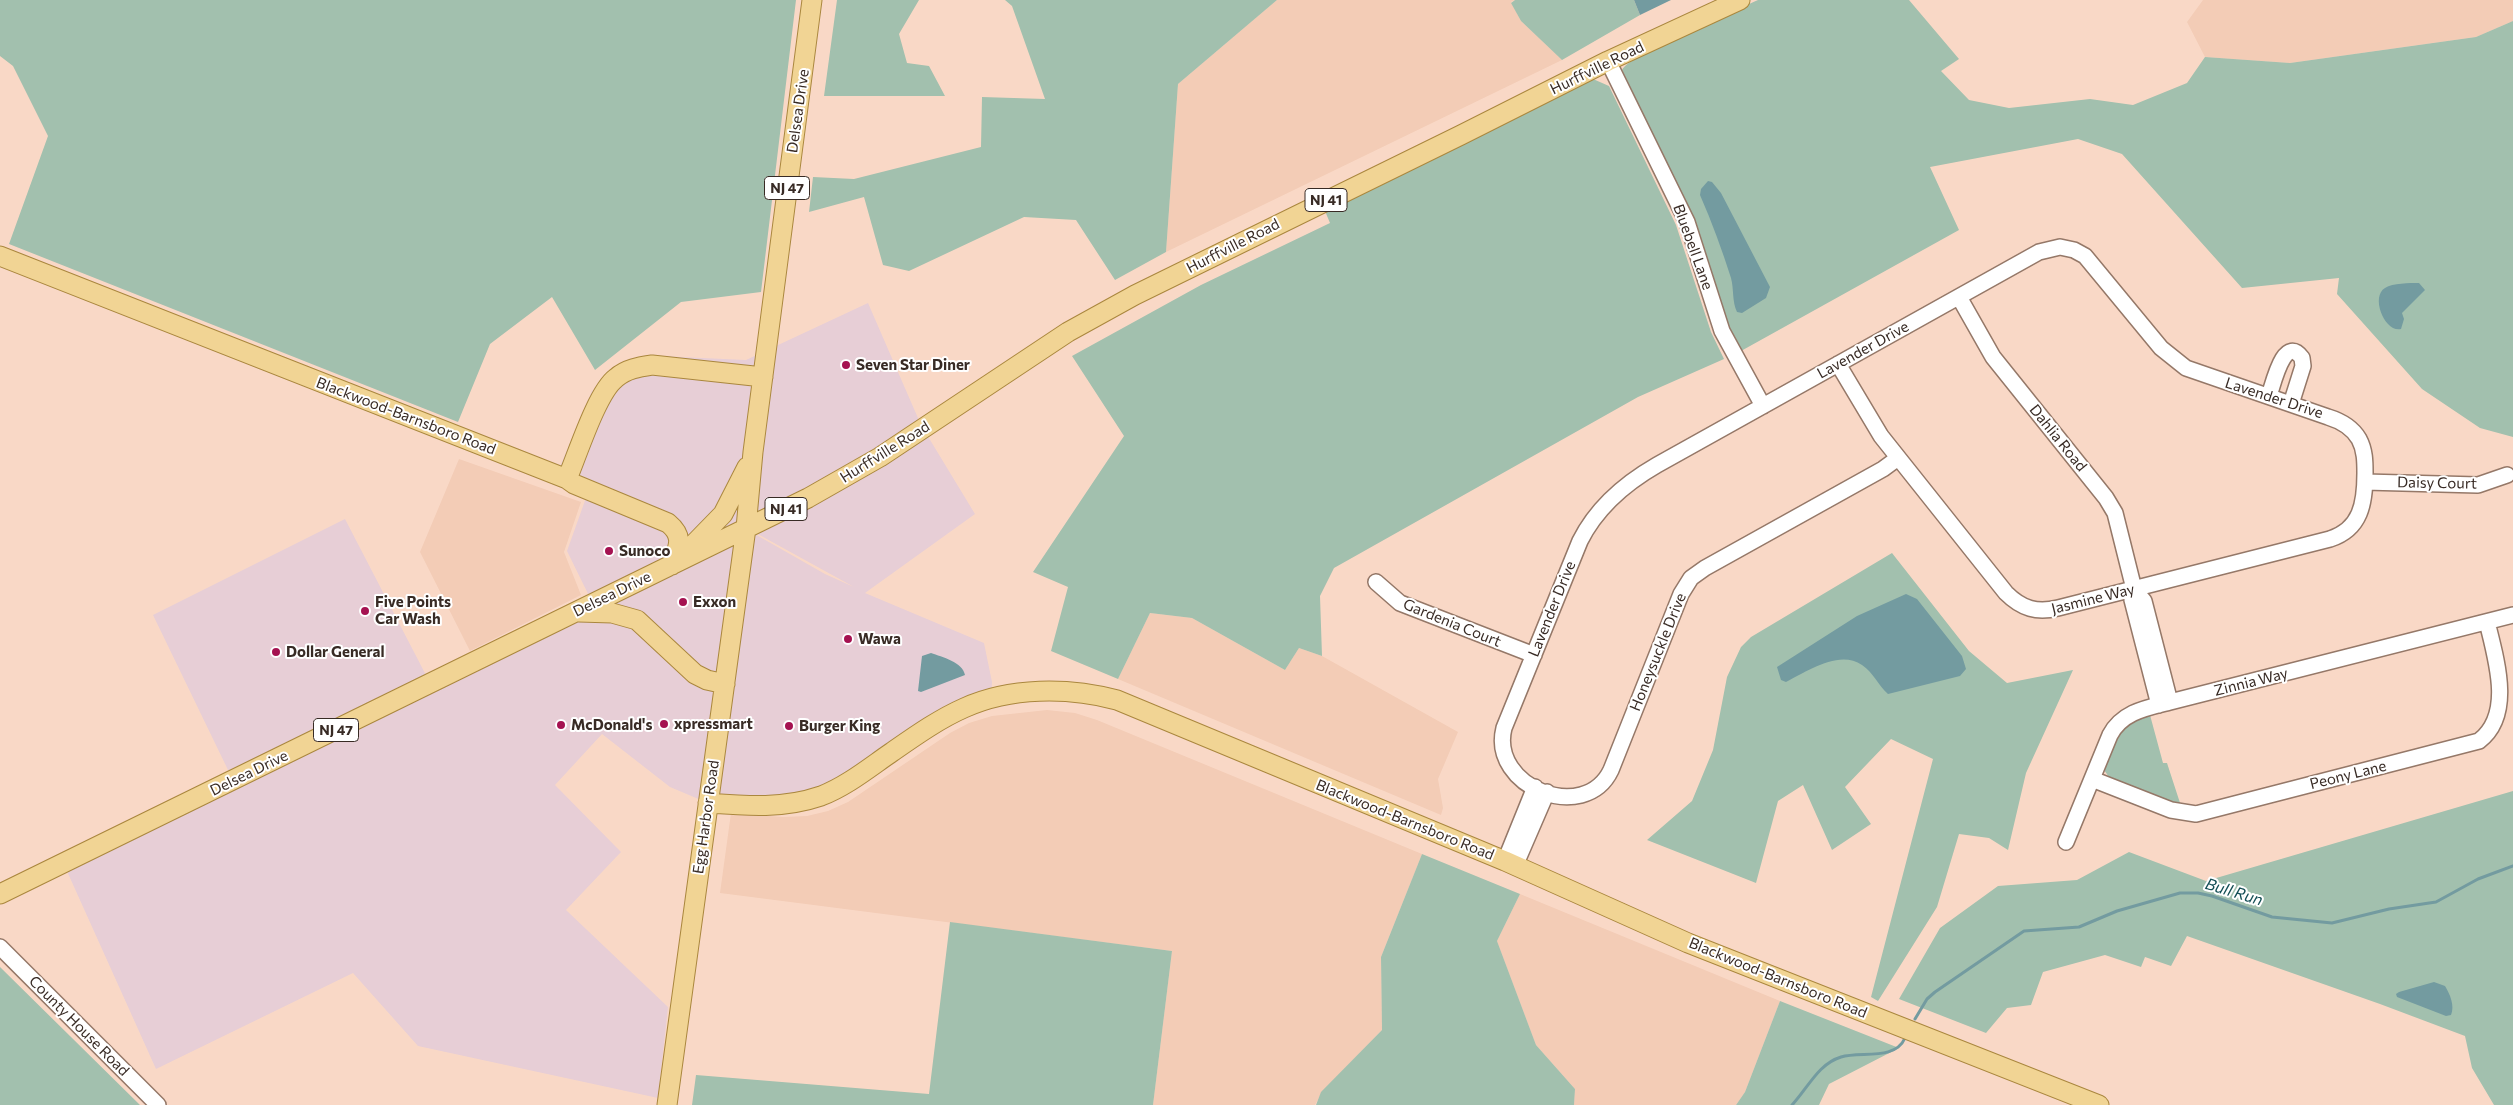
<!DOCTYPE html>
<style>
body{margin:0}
canvas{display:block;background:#f9d8c6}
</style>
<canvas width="2513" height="1105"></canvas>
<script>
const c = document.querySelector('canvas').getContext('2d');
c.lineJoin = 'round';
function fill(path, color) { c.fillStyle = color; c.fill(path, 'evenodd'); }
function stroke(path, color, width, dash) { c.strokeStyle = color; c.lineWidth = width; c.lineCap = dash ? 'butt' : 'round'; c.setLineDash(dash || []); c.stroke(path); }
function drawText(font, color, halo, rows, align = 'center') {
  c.font = font + ' Commissioner,sans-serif'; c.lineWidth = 4; c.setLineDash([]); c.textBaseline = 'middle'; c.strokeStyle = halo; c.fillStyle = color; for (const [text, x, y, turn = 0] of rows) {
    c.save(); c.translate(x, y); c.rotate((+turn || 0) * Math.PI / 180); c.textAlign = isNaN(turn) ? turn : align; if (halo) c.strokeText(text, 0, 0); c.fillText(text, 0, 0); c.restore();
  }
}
fill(new Path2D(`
 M868 303 921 425 975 514 865 593 984 643 992 682 991 699 823 795 708 803 670 787 602 734 555 785 621 852 566 910 668 1007 658 1098 418 1046 353 973 156 1069 66 869 594 606 567 551 587 495 554 481 592 391 622 364 658 356 746 360ZM753 533 754 532 854 587 825 574Z
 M345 519 428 679 229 772 153 615Z`), '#e7ced6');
fill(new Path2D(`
 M1277 0H1515L1511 2 1521 21 1562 60 1166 252 1178 84Z
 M2203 0H2513V21L2476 37 2290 63 2205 57 2187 22Z
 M459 459 581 502 564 552 581 595 470 651 420 552Z
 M1150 613 1192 618 1285 670 1299 648 1322 656 1458 732 1438 779 1443 808 1441 815 1118 679Z
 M1047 710 1075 713 1097 720 1422 854 1381 957 1382 1030 1322 1092 1315 1105H1153L1172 951 720 893 731 813 783 817 807 816 828 811 848 802 950 733 969 723 992 716Z
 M1520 894 1780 1001 1745 1092 1736 1105H1574L1575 1089 1536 1045 1497 941Z`), '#f3ccb6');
fill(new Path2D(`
 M0 0H796L761 292 681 302 595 370 552 297 490 344 458 422 9 244 48 136 13 66 0 56Z
 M837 0H919L899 34 907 63 929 66 945 96H824Z
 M1005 0H1277L1178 84 1166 252 1115 280 1076 220 1024 217 909 271 883 265 864 197 809 212 813 177 854 179 981 147 982 97 1045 99 1012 6Z
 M1515 0H1634L1640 15 1562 60 1521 21 1511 3Z
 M1758 0H1909L1959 59 1941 71 1969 100 2009 108 2090 99 2133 105 2187 83 2205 57 2290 63 2476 37 2513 21V437L2480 428 2422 389 2337 294 2339 278 2242 288 2122 154 2078 139 1930 167 1959 230 1741 351 1728 326 1695 224 1622 70C1630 54 1736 10 1758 0Z
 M1593 79 1609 86 1676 225 1711 332 1724 359 1638 397 1334 568 1320 596 1322 656 1299 648 1285 670 1192 618 1150 613 1118 679 1051 651 1068 587 1033 572 1124 436 1072 356 1201 285 1330 223 1325 211Z
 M1892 553 1969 651 2007 683 2073 670 2026 773 2008 850 1989 838 1959 834 1937 907 1878 1001 1871 997 1933 759 1891 739 1845 787 1871 824 1832 850 1803 785 1778 801 1756 883 1647 840 1692 801 1713 750 1727 677 1741 647 1751 637Z
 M2150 715 2163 763H2167L2181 806 2117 782 2109 777 2104 770 2113 741 2125 724Z
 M2513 791V1105H2494L2472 1068 2465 1036 2380 1004 2187 936 2171 966 2145 957 2141 967 2105 955 2043 972 2031 1005 2007 1008 1986 1033 1899 999 1940 928 1998 886 2077 880 2129 852 2206 881Z
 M1422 854 1520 894 1497 941 1536 1045 1575 1089 1574 1105H1316L1321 1092 1382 1030 1381 957Z
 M950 922 1172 951 1153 1105H692L696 1075 929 1094Z
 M0 967 140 1105H0Z
 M1780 1001 1899 1048 1829 1084 1819 1105H1736L1745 1092Z`), '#a2c0ae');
fill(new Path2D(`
 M1634 0H1671L1640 15Z
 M1708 181 1712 182 1721 193 1770 287 1766 298 1742 313 1737 312C1732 302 1734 289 1731 278 1722 250 1712 222 1700 195L1701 189Z
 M2419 283 2425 290 2402 313 2404 319 2401 329C2385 333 2370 297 2385 288 2393 283 2409 283 2419 283Z
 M1906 594 1917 599 1962 656 1966 669 1960 676 1888 694C1878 685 1873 672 1862 665 1839 649 1806 672 1786 682L1781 680 1777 667 1857 616Z
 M931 653C942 657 963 662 965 675L921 692 918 691 922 656Z
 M2434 982 2445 986C2450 994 2455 1006 2451 1015L2446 1016 2397 997 2396 994 2399 992Z`), '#739ba0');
stroke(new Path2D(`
 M1915 1019 1927 999 1935 992 2024 931 2079 927 2117 911 2180 893H2198L2212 896 2272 917 2332 923 2389 909 2436 902 2478 879 2513 866
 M1792 1105C1808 1088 1818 1064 1841 1057 1861 1051 1895 1061 1905 1038`), '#739ba0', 3);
const minor = new Path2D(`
 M1608 61 1687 222 1722 331 1763 406
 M1959 297 1993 357 2106 498 2115 513 2134 589 2132 600 2159 705
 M1838 364 1881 436 2006 593C2022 609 2037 613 2058 608L2330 539C2361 529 2365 503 2365 473 2365 462 2365 450 2359 439 2352 427 2341 421 2328 417L2186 368 2161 348 2085 256 2074 250 2060 247 2039 252 1657 465C1624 484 1597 507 1580 541L1504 728C1489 787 1585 825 1611 770L1681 594 1691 578 1705 568 1883 469 1898 458
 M2269 396C2273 385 2284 333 2302 358L2303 366 2291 404
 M2365 482 2478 485 2507 475
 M1376 582 1400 603 1534 655
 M2134 589 2144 601 2170 702
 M2092 779 2171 810 2196 814 2479 741C2513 715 2497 662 2487 622
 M2066 842 2110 735C2122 712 2146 708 2170 702L2513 615
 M1505 861 1535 787
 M1515 866 1547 792
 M0 947 158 1105`);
const major = new Path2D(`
 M0 256 567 479 574 484 668 523C685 537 678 547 672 565
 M567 479C577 456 597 392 616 378 626 369 639 367 652 365L763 377
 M685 553 723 514 747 467
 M579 612 612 613 637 620 695 674 707 680 725 684
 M708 803C747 806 783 809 821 796 847 786 870 767 892 752 915 736 939 719 964 708 1010 687 1068 687 1117 700L1505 861 1688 943 2099 1105
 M0 894 808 498 880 457 1068 332 1135 295 1461 135 1608 61 1740 0
 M667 1105 746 528 753 452 812 0`);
stroke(minor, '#957868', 18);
stroke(major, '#aa873e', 21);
stroke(minor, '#fff', 15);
stroke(major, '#f1d494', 19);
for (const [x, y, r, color] of [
 [846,365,5,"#a51251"],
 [609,551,5,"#a51251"],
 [683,602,5,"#a51251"],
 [365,611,5,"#a51251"],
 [848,639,5,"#a51251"],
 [276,652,5,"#a51251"],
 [664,724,5,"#a51251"],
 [561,725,5,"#a51251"],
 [789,726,5,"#a51251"]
]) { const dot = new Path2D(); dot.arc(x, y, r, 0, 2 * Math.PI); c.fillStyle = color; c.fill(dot); stroke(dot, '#fff', 2); }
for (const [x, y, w] of [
 [787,188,45],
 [1326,200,42],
 [786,509,42],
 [336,730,45]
]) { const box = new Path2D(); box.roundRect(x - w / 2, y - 11.5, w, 23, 4); c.fillStyle = '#fff'; c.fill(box); stroke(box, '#382b25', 1); }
drawText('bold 14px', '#382b25', null, [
 ["NJ 47",787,188],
 ["NJ 41",1326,200],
 ["NJ 41",786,509],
 ["NJ 47",336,730]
]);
drawText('15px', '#382b25', '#fff', [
 ["Hurffville Road",1597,68,-26],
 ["Delsea Drive",798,111,-82],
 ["Hurffville Road",1233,246,-27],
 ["Bluebell Lane",1693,247,70],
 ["Lavender Drive",1863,350,-29],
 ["Lavender Drive",2274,398,18],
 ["Blackwood-Barnsboro Road",406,416,21],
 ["Dahlia Road",2058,438,51],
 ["Hurffville Road",885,452,-32],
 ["Daisy Court",2437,483,1],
 ["Delsea Drive",612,594,-26],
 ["Jasmine Way",2093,599,-14],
 ["Lavender Drive",1552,609,-68],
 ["Gardenia Court",1452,623,22],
 ["Honeysuckle Drive",1658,652,-68],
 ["Zinnia Way",2251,682,-14],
 ["Delsea Drive",249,773,-26],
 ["Peony Lane",2348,775,-14],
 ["Egg Harbor Road",706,817,-82],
 ["Blackwood-Barnsboro Road",1405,820,22],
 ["Blackwood-Barnsboro Road",1778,978,22],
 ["County House Road",79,1026,45]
]);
drawText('bold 15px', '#382b25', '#fff', [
 ["Seven Star Diner",856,365],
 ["Sunoco",619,551],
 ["Five Points",375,602],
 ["Car Wash",375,619],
 ["Exxon",693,602],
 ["Wawa",858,639],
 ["Dollar General",286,652],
 ["xpressmart",674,724],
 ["McDonald's",571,725],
 ["Burger King",799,726]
], 'left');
drawText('italic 16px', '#134e55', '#fff', [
 ["Bull Run",2234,892,17]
]);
</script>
